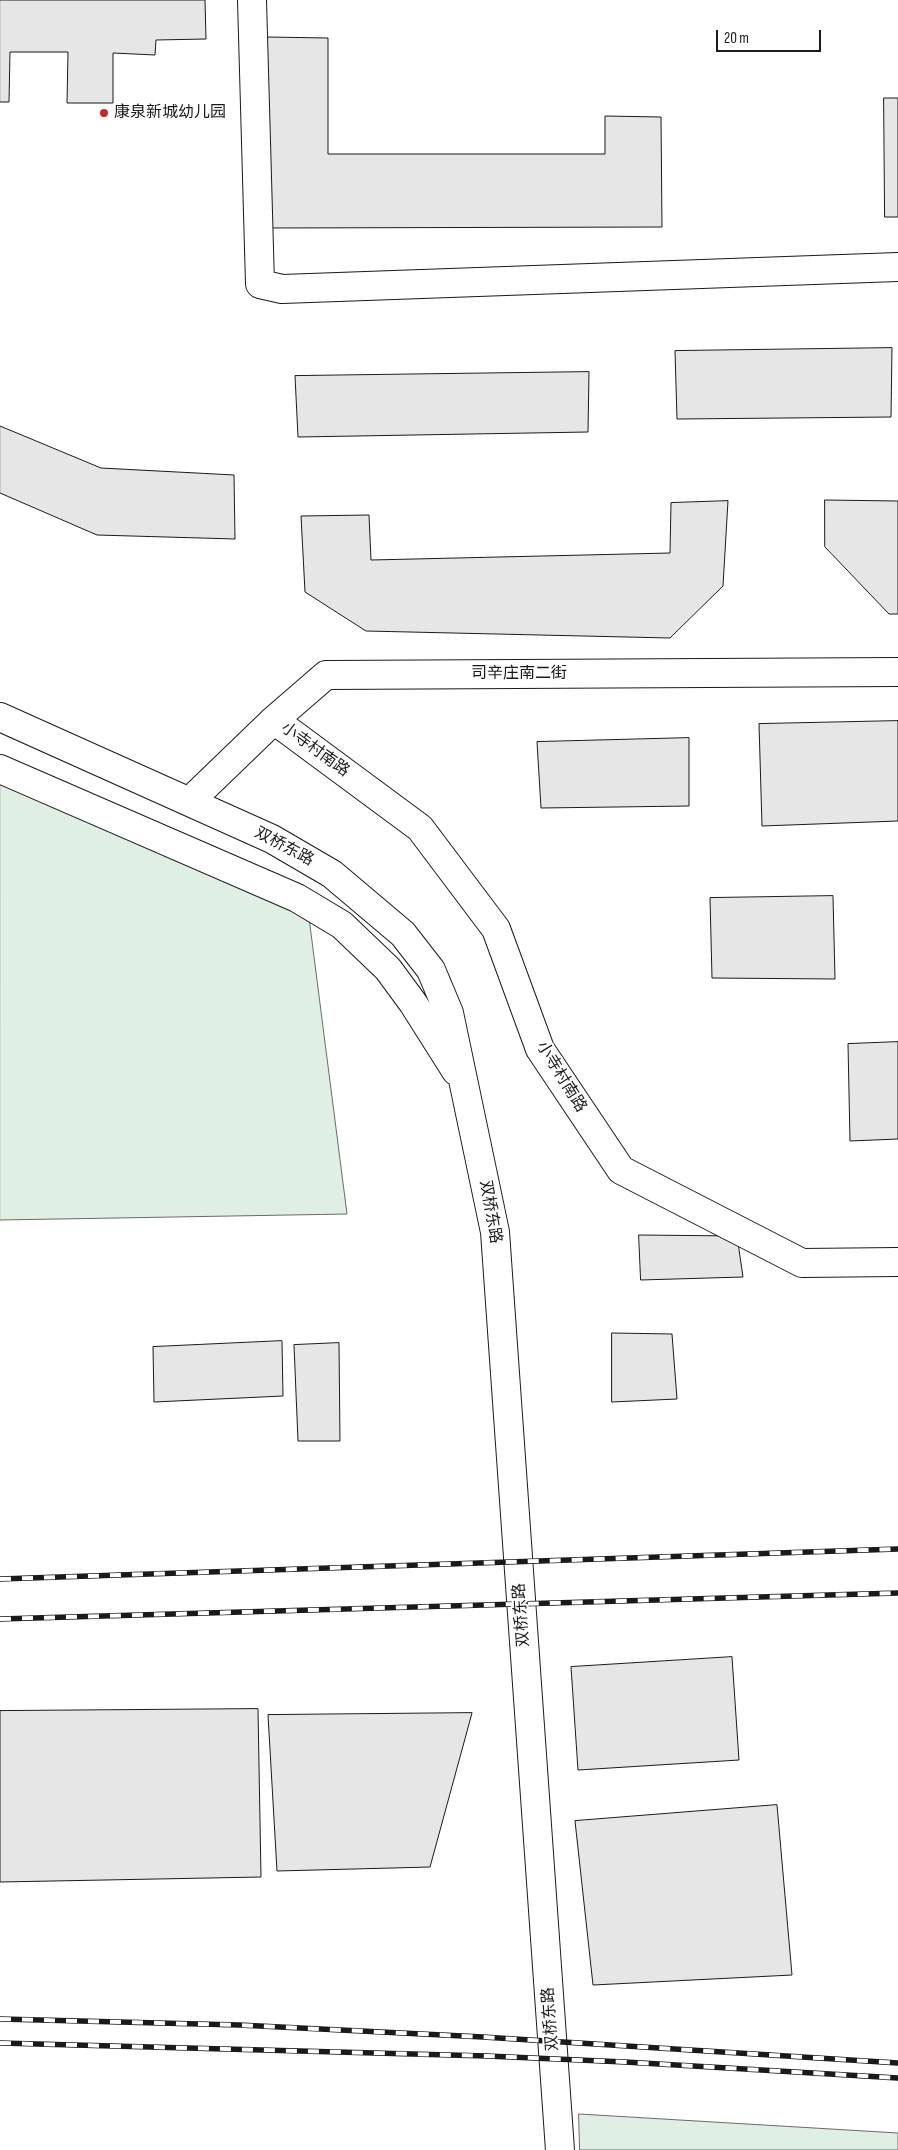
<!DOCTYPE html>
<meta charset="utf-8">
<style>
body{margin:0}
#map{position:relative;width:898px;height:2150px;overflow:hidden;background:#fff;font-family:"Sofia Sans Condensed",sans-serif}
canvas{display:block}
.scale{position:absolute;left:716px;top:30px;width:105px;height:22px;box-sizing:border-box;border:2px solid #1a1a1a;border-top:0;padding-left:6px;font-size:15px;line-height:18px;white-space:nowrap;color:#1a1a1a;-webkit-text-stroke:4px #fff;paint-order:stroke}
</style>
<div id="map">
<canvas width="898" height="2150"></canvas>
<div class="scale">20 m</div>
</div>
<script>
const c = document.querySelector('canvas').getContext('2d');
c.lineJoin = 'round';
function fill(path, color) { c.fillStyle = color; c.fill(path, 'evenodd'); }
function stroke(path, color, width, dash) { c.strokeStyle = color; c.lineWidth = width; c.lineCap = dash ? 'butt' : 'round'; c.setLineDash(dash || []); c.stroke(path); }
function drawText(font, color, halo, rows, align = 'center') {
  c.font = font + ' "Sofia Sans Condensed","Noto Sans SC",sans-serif'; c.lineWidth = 4; c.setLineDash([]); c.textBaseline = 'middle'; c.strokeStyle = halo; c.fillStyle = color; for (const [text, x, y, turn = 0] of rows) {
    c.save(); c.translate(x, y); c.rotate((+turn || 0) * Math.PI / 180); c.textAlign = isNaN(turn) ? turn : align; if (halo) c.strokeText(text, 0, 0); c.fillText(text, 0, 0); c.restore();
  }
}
const green = new Path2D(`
 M0 770 308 910 347 1214 0 1220Z
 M579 2114 898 2133V2150H580Z`);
fill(green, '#e0efe3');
stroke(green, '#6a6a6a', 1);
const building = new Path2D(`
 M0 0H205L206 39 156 40 155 55 113 53V103H67L68 52H10L9 102H0Z
 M266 37 328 38V154H605V116L661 117 662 227 269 228Z
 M884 98H898V217H885Z
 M892 348 891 417 677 419 675 351Z
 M589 372 588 432 298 437 295 376Z
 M0 426 101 468 234 475 235 539 97 535 0 493Z
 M825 500 898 501V614H889L825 547Z
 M728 501 723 586 670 638 366 631 305 592 301 516 369 515 371 560 670 553 671 503Z
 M898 721V821L762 826 759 724Z
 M689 738V806L541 808 537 742Z
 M833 896 835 979 712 978 710 898Z
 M898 1042V1139L850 1141 848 1044Z
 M639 1235 737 1236 743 1277 641 1280Z
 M612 1333 672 1334 677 1399 612 1402Z
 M282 1341 283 1396 154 1402 153 1347Z
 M339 1343 340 1441H298L294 1345Z
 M732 1657 739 1760 578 1770 571 1667Z
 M258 1709 261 1877 0 1882V1711Z
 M472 1713 430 1867 277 1871 268 1715Z
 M777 1805 792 1975 593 1985 575 1821Z`);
fill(building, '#e6e6e6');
stroke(building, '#1a1a1a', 1);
const minor = new Path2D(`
 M252 0 260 284 282 289 898 267
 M0 717 272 839 332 874 403 934 431 970 449 1013 495 1232 560 2150
 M274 720 420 828 496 929 540 1049 621 1170 802 1263 898 1262
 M0 769 297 898 342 925 388 969 413 1003 456 1071
 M190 801 274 720 326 675 898 672`);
stroke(minor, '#1a1a1a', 30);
stroke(minor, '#fff', 28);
const rail = new Path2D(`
 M0 1579 898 1549
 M0 1619 898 1593
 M0 2019 239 2025 483 2037 898 2063
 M0 2043 487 2056 625 2062 898 2078`);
stroke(rail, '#1a1a1a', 5.5);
stroke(rail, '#fff', 4, [11]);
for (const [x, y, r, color] of [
 [104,113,5,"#c62828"]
]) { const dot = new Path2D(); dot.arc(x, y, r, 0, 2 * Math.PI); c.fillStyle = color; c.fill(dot); stroke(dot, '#fff', 2); }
drawText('16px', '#1a1a1a', '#fff', [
 ["康泉新城幼儿园",114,113]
], 'left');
drawText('16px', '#1a1a1a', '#fff', [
 ["司辛庄南二街",519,674],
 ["小寺村南路",315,750,36],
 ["双桥东路",284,847,28],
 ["小寺村南路",561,1077,58],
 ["双桥东路",490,1212,80],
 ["双桥东路",522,1615,-94],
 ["双桥东路",551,2019,-94]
]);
</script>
